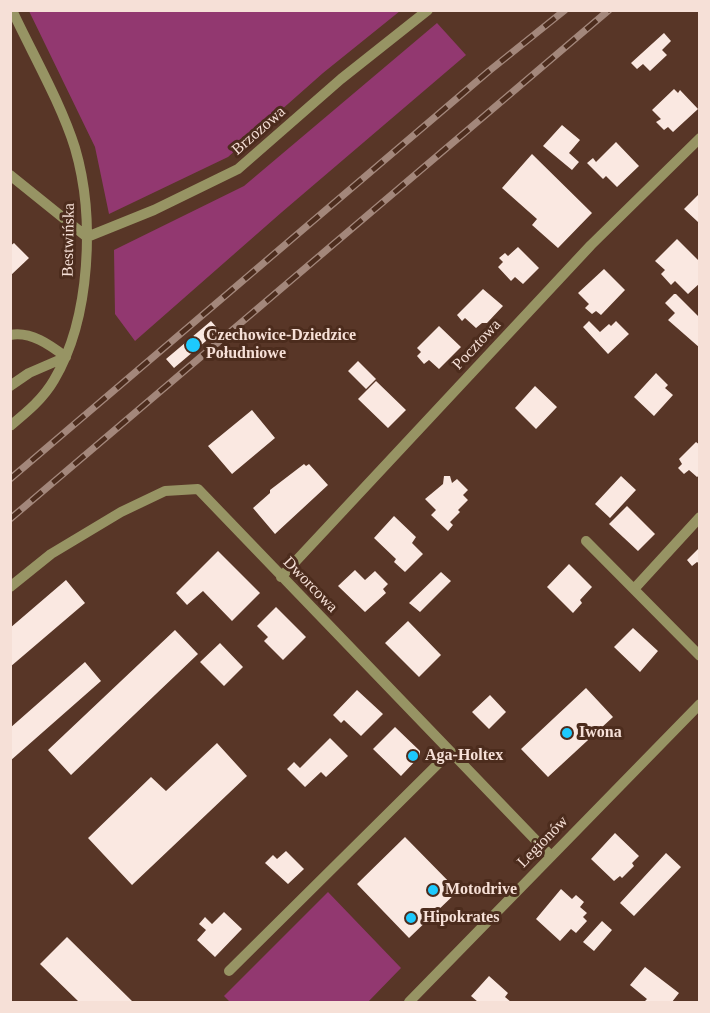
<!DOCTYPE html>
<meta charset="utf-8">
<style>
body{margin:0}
#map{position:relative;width:710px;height:1013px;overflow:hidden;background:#583627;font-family:"Times New Roman",serif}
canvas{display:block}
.frame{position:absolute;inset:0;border:12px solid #f6e0d7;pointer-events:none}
</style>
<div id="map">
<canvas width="710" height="1013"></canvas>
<div class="frame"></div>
</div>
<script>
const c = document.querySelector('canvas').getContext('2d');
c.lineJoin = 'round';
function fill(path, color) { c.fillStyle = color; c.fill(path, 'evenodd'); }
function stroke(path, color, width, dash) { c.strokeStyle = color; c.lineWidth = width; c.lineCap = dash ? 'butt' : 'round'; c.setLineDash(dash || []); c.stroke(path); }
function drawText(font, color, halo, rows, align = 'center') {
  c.font = font + ' "Times New Roman",serif'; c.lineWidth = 6; c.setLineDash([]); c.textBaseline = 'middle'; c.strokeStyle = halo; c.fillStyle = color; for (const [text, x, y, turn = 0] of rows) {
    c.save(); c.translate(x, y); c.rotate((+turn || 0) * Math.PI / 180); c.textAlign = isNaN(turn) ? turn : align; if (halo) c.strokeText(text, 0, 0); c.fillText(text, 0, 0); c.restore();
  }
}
fill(new Path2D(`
 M29 11H400L323 73 228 157 109 214 95 147Z
 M437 23 466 55 282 212 135 341 115 314 114 250 244 186Z
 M328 892 401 968 368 1002H230L224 996Z`), '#923870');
fill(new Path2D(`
 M664 33 671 41 662 50 667 55 650 71 643 64 637 69 631 63Z
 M674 89 678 93 680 90 698 109 673 132 668 127 664 130 656 122 661 119 652 110Z
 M562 125 580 140 569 153 579 162 572 170 543 146Z
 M616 142 639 166 617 187 606 176 603 179 587 163 593 158 596 162Z
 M532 154 592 213 558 248 532 225 537 219 502 188Z
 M700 193V220L698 222 684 209Z
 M677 239 700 262V283L688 294 675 281 671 285 661 274 665 270 655 261Z
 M14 243 29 258 10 276V246Z
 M518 247 539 268 523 284 515 277 511 281 498 267 503 262 499 258 505 253 508 256Z
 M604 269 625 290 601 315 596 311 592 314 585 308 589 304 578 293Z
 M483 289 503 306 487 323H482L476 328 465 318 462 321 457 315Z
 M674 294H676L700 318V348L668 320 675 313 665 303Z
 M211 321 219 330 174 368 166 359Z
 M589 321 600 332 609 324 611 326 616 321 629 334 608 354 583 327Z
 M439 326 461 347 439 369 429 360 424 364 417 356 421 352 417 348Z
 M358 361 376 379 366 389 348 371Z
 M656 373 668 385 665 388 673 395 654 416 634 397Z
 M376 381 406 410 388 428 358 399Z
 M535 386 557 407 536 429 515 408Z
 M252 410 275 438 232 474 208 446Z
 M696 442 700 445V475L697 477 689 470 684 474 678 468 682 464 679 459Z
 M304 464 306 466 309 464 328 485 275 534 253 508 270 493V490Z
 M444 476H450L452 483 457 479 468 490 463 495 468 500 458 510 460 512 450 522 453 525 448 531 431 515 436 510 425 499 443 484Z
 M621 476 636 490 610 518 595 504Z
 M627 506 655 534 638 551 609 524Z
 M394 516 416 537 412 543 423 554 405 572 394 562 396 559 374 538Z
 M700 547V564L697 562 692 566 687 560Z
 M218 551 260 593 232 621 203 591 187 605 176 593Z
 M569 564 592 587 580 600 582 603 573 613 547 587Z
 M355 570 365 580 375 571 388 584 383 589 386 593 365 612 338 586Z
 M441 572 451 581 420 612 409 603Z
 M66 580 85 603 10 667V628Z
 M276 607 306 637 283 660 264 641 268 637 257 626Z
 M408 621 441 655 419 677 385 643Z
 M633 628 658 651 640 672 614 647Z
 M175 630 198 654 71 775 48 750Z
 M220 643 243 667 224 686 200 662Z
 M85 662 101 681 10 761V728Z
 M586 688 613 717 548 777 521 749Z
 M357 690 383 714 361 736 344 720 341 723 333 715Z
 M490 695 506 712 489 729 472 712Z
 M395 727 420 751V756L401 776 373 749Z
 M330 738 348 756 326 777 321 772 305 787 287 769 294 762 300 768Z
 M217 743 247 776 132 885 88 838 151 777 166 791Z
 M615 833 639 856 632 863 634 866 622 878 620 876 614 881 591 859Z
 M405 837 458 891 409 938 357 884Z
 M286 851 304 869 288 884 265 863 273 855 277 859Z
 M666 853 681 867 634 916 620 903Z
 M561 889 572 899 576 895 584 902 580 907 587 913 583 917 587 921 576 933 571 929 560 941 536 919Z
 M224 912 242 929 215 957 197 940 206 930 199 924 205 917 212 924Z
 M602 921 612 930 594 951 583 942Z
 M67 937 133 1002H79L40 964Z
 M645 967 679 993 672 1002H644L647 999 630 985Z
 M489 976 508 993 505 997 511 1002H478L471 996Z`), '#fae8e1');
stroke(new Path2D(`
 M10 175 87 237 154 210 238 169 341 79 428 10
 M10 335C31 331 50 345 66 357
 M10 386 29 373 66 357
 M10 426C27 412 43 399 54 380 91 318 95 216 75 148 61 103 32 53 12 10
 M586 541 700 656
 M281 577 591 245 700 138
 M10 587 51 554 121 512 165 491 198 489 551 856
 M634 589 700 517
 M229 971 450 752
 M409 1002 700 704`), '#979464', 10);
const rail = new Path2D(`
 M10 479 489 71 565 10
 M10 519 609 10`);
stroke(rail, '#a3877b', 7);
stroke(rail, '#4c2c1d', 4.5, [14]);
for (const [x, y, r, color] of [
 [193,345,8,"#1dc9fd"],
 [567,733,6,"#1dc9fd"],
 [413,756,6,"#1dc9fd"],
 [433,890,6,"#1dc9fd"],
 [411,918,6,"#1dc9fd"]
]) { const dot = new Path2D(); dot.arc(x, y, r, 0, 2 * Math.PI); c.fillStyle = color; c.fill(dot); stroke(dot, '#4c2c1d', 2); }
drawText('16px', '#f6e0d7', '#4c2c1d', [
 ["Brzozowa",259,131,-41],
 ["Bestwińska",69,240,-89],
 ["Pocztowa",477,345,-47],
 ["Dworcowa",310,585,46],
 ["Legionów",543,842,-46]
]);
drawText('bold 16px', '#f6e0d7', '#4c2c1d', [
 ["Czechowice-Dziedzice",206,336],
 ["Południowe",206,354],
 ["Iwona",579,733],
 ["Aga-Holtex",425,756],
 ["Motodrive",445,890],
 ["Hipokrates",423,918]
], 'left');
</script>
